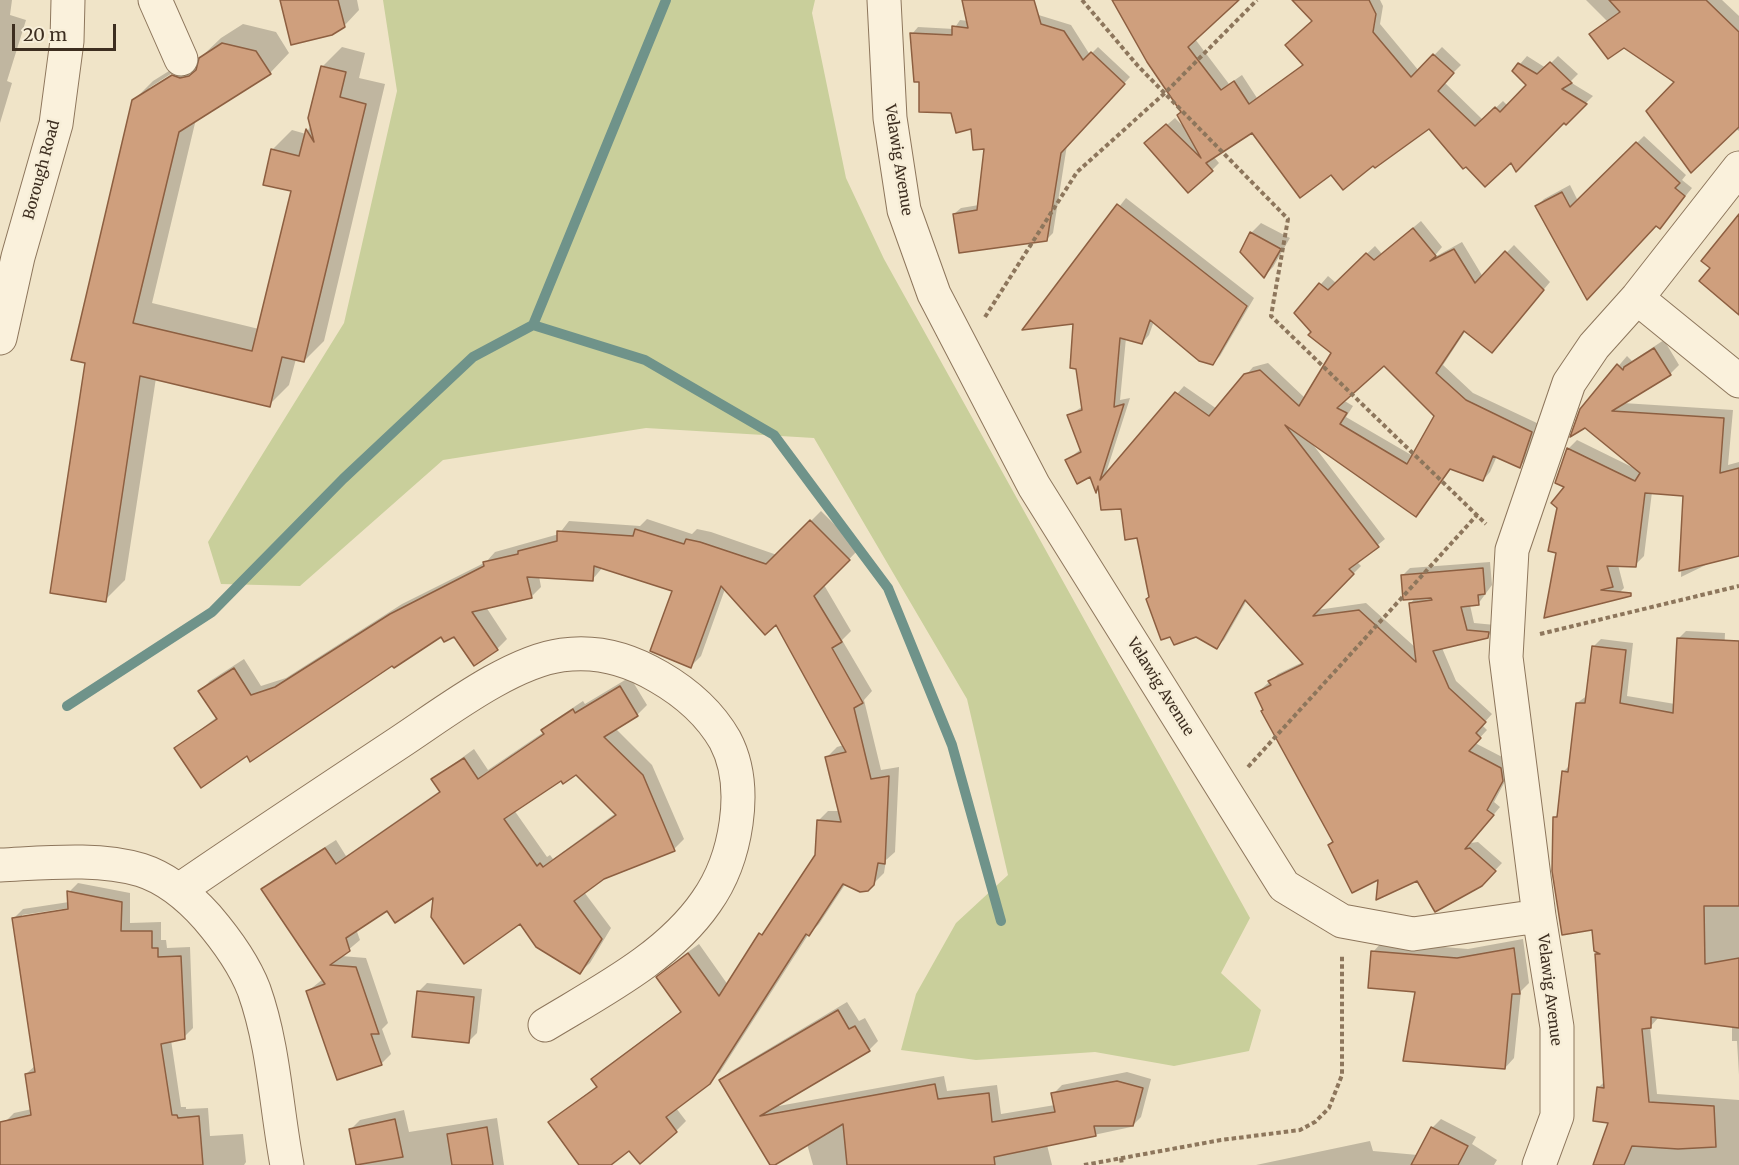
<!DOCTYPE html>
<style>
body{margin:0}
#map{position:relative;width:1739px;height:1165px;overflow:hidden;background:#f0e4c8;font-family:Merriweather,serif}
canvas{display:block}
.scale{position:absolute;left:12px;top:24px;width:104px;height:27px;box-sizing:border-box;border:3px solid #3d2e20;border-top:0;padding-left:8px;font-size:18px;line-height:21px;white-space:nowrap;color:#3d2e20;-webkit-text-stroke:4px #f7eed8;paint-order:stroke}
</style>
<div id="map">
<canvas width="1739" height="1165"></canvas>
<div class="scale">20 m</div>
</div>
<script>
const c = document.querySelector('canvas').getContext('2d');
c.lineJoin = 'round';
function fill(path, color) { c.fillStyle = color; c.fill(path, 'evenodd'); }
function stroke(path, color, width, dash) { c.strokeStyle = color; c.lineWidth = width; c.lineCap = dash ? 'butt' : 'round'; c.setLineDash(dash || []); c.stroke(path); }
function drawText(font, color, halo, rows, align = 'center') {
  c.font = font + ' Merriweather,serif'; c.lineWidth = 5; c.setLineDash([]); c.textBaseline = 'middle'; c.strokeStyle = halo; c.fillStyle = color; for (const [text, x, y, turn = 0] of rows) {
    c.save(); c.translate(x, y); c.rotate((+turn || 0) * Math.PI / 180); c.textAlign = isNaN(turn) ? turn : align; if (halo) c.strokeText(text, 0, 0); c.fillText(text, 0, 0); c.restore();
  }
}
fill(new Path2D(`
 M383 0H815L812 13 846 178 884 259 1250 918 1221 973 1261 1010 1249 1051 1174 1066 1095 1052 976 1060 901 1050 916 994 956 923 1008 875 967 699 814 438 646 428 443 460 300 586 221 584 208 542 344 323 397 91Z`), '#c9cf9b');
fill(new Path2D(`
 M0 0H12L10 15 26 20 7 81 12 83 0 123Z
 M281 0H357L359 10 344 26Z
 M964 0H990L1071 25 1090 55 1098 47 1130 77 1067 145 1053 233 1046 240 954 214 961 208 979 205 986 147 972 127 921 81 912 34 918 27 954 29 960 20 968 21Z
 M1115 0H1237L1195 39 1229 84 1242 75 1257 98 1304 64 1313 20 1294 0H1380L1383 6 1380 24 1419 71 1442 47 1461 65 1444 82 1483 120 1503 101 1508 106 1528 85 1514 71 1527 56 1546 68 1558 56 1578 74 1570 82 1593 96 1566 123 1564 121 1511 160 1430 127 1373 164 1331 173 1253 131 1214 157 1219 163 1212 170 1154 136 1175 118 1185 128 1182 112Z
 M1586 0H1722L1739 16V131L1624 46 1591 34 1607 21Z
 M243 24 276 32 289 53 270 73 196 119 152 303 259 329 292 190 272 150 292 130 306 134 311 125 322 67 342 47 365 53 359 78 385 84 324 341 304 361 296 359 289 385 269 405 156 378 125 580 105 600 133 101 153 81 193 56 200 58 221 38ZM177 70 179 72 149 91V88Z
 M1644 136 1686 175 1682 180 1692 188 1667 219 1537 206 1544 199 1570 185 1578 201Z
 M1126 198 1254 298 1220 356 1213 363 1154 321 1149 335 1142 343 1126 338 1120 400 1130 398 1105 476 1184 386 1217 409 1253 367 1268 363 1305 398 1333 352 1296 313 1328 276 1336 283 1375 246 1382 254 1421 221 1442 247 1433 258 1462 242 1483 277 1514 245 1550 282 1492 351 1466 330 1443 365 1473 393 1539 424 1527 459 1520 466 1497 456 1490 472 1483 480 1452 468 1416 515 1311 442 1385 539 1357 562 1361 566 1317 610 1366 603 1416 648 1410 604 1416 597 1402 576 1410 568 1490 562 1492 585 1478 604 1470 605 1474 623 1495 625V629L1488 636 1442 648 1456 681 1492 714 1482 725 1487 730 1475 743 1508 760 1510 772 1494 802 1500 807 1470 843 1478 842 1502 863 1481 885 1434 910 1417 879 1380 877 1330 845 1334 841 1257 693 1278 674 1303 662 1247 600 1224 640 1217 647 1138 537 1122 508 1099 487 1096 490 1091 475 1067 460 1081 449 1069 416 1083 406 1075 323 1025 328ZM1384 364 1435 416 1413 456 1346 417 1353 406 1343 400Z
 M1261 223 1290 238 1273 267 1264 276 1251 233Z
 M1664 340 1679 365 1670 374 1623 403 1733 410 1728 465 1739 462V554L1718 559 1681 577 1684 494 1652 492 1644 556 1635 565H1618L1624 588 1615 597 1546 616 1567 486 1568 449 1577 440 1634 468 1581 410 1627 356 1632 361Z
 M821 511 859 549 824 585 851 631 842 640 872 691 864 700 881 770 899 767 895 852 886 860 884 873 868 889 846 883 819 924 808 935 720 1072 676 1108 686 1121 676 1131 640 1162 629 1149 608 1165H581L550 1122 598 1085 593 1079 603 1069 682 1011 658 977 684 955 699 944 728 985 816 856 818 821 828 811H840L827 757 837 747 844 745 777 623 725 589 701 656 691 666 674 590 603 567 592 580 539 576 541 587 531 597 486 607 507 639 497 649 454 635H442L247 754 176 748 217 717 200 691 210 681 244 659 261 686 286 678 402 604 486 562 495 552 559 534 569 521 640 526 647 519 692 534 697 529 711 532 777 555Z
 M1686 631 1725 633 1723 681 1739 684V1075L1737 1041H1732V1026L1659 1017 1650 1027 1657 1094 1739 1100V1165H1595L1611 1122 1595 1120 1599 1087 1605 1081 1596 955 1599 952 1554 818 1559 813 1564 771 1570 765 1577 703 1588 695 1593 647 1601 639 1633 643 1627 696 1675 704 1678 639Z
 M630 677 647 705 637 715 615 728 652 765 684 839 674 849 603 878 584 892 611 928 590 963 580 972 520 922 435 895 387 909 356 929 360 940 341 956 366 958 388 1023 382 1029 391 1054 381 1064 308 991 323 979 263 889 273 880 336 840 346 856 441 790 433 779 474 749 488 770 544 732 553 721 583 701 585 704ZM576 773 616 813 553 859 550 855 547 857 514 810 561 779Z
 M78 883 130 893V923L161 922V940H166L167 948 190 947 193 1028 184 1037 171 1040 181 1107H186V1109L208 1108 210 1136 243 1134 246 1162 244 1165H24L5 1122 14 1113 32 1109 26 1074 36 1065 14 918 23 909 69 902V892ZM76 907V910L22 918V915Z
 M1523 939 1529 983 1521 991 1514 1058 1505 1068 1373 952 1382 942 1468 949Z
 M427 983 482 989 477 1033 469 1041 418 992Z
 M847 1002 859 1021 865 1018 878 1041 869 1050 773 1107 944 1076 947 1091 997 1085 1001 1114 1055 1105 1053 1094 1062 1085 1127 1072 1151 1079 1141 1117 1131 1127 1047 1145 1052 1165H813L807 1144 771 1165 721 1081 730 1072Z
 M404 1110 409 1132 497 1118 504 1165H358L350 1130 360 1120Z
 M1441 1119 1476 1137 1472 1144 1497 1160 1494 1165H1256L1370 1141 1373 1151 1418 1155 1432 1128Z`), '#0003');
stroke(new Path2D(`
 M666 0 533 325 645 360 774 435 888 588 952 745 1001 921
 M67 706 212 612 343 479 473 357 533 325`), '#6f938a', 10);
const building = new Path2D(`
 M280 0H338L345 27 332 35 291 45Z
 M962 0H1034L1041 24 1064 31 1083 60 1091 52 1125 84 1061 153 1047 241 959 253 953 214 977 210 984 149 973 150 971 129 956 133 951 113 919 112V82H914L910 33 952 35V26L968 28Z
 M1112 0H1239L1188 47 1221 90 1234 81 1249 104 1303 65 1285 45 1312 21 1292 0H1369L1376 14 1373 32 1411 77 1433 54 1454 73 1438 91 1475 126 1495 107 1500 112 1526 85 1512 71 1518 63 1537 74 1550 62 1572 83 1562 89 1587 104 1566 125 1564 123 1516 172 1511 163 1485 187 1466 167 1463 169 1429 129 1375 168 1373 166 1343 190 1331 175 1300 198 1252 133 1206 163 1213 171 1188 193 1144 143 1166 124 1201 158 1177 115 1181 112 1147 62Z
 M1609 0H1706L1739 32V127L1691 173 1646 111 1674 82 1624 48 1608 59 1589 34 1620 12Z
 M222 43 256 51 271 74 179 132 133 323 252 351 291 191 263 185 271 149 299 156 306 129 314 142 308 118 321 66 346 72 340 97 366 104 304 362 282 357 270 407 140 376 106 602 50 593 85 363 71 360 132 100 172 75 180 78 189 76 196 70 199 58Z
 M1636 142 1680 183 1675 188 1685 196 1660 229 1656 226 1587 300 1535 206 1562 192 1570 207Z
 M1117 204 1247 306 1213 365 1199 361 1150 320 1142 344 1120 338 1114 407 1124 404 1100 480 1175 392 1209 416 1244 374 1260 370 1299 406 1331 353 1308 335 1311 332 1294 313 1319 283 1328 290 1366 253 1374 260 1413 228 1436 256 1430 261 1454 249 1475 283 1505 251 1544 290 1492 353 1464 331 1436 373 1466 400 1532 432 1520 468 1493 456 1483 481 1450 469 1416 517 1285 425 1379 547 1349 569 1354 574 1313 616 1359 610 1416 662 1409 603 1432 600 1431 598 1403 600 1401 575 1483 568 1485 594 1478 595 1479 605 1461 607 1467 630 1489 632 1488 638 1433 651 1449 688 1486 722 1476 733 1481 738 1469 751 1501 768 1503 781 1487 810 1494 815 1465 849 1470 848 1496 871 1482 886 1435 912 1417 881 1376 900 1378 880 1352 893 1328 845 1333 842 1261 711 1263 710 1255 693 1271 685 1268 681 1303 664 1245 600 1217 649 1196 637 1174 645 1170 637 1161 640 1146 599 1149 597 1137 538 1125 540 1121 509 1101 510 1098 486 1096 493 1090 477 1077 484 1065 460 1081 452 1067 415 1082 410 1076 369 1070 368 1073 324 1022 330ZM1384 366 1434 416 1407 464 1340 424 1347 413 1337 408Z
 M1739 214V315L1699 281 1710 268 1701 261Z
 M1250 232 1281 249 1264 278 1240 252Z
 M1654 348 1671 375 1612 411 1724 418 1720 473 1739 468V556L1679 571 1683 496 1645 493 1636 567 1607 566 1613 587 1601 590 1631 593V596L1544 618 1556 553 1548 551 1557 508 1551 503 1564 487 1555 483 1567 448 1635 481 1640 473 1585 428 1570 437 1580 409 1617 364 1623 370 1624 367Z
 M810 520 850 560 814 596 842 642 832 648 863 703 854 708 871 779 889 776 885 864 878 863 874 885 868 891 860 892 843 884 809 936 806 934 710 1084 666 1117 677 1132 640 1164 629 1151 611 1165H579L548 1122 597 1087 591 1079 681 1012 656 977 688 953 719 996 759 933 762 935 815 855 817 820 841 822 825 757 846 752 776 625 765 635 721 586 691 668 650 651 672 591 594 566 593 581 527 577 532 598 472 612 498 650 474 666 454 637 444 642 441 637 394 668 392 666 250 762 247 756 201 788 174 748 217 719 198 691 234 668 251 695 275 687 390 614 484 566 483 562 518 554V551L557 541V531L633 536 635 529 684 544 686 539 700 542 766 564Z
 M1677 638 1739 641V906H1704L1705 964 1739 958V1028L1651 1017V1028L1642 1029 1649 1102 1714 1106 1716 1147 1678 1149 1632 1146 1624 1165H1593L1608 1123 1593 1121 1597 1087 1604 1088 1595 954H1600L1594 951 1592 930 1562 935 1552 871 1553 817H1557L1562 771 1568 772 1576 703H1585L1592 646 1626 650 1620 703 1673 713Z
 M620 686 638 716 604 737 643 775 675 851 604 879 574 901 602 939 580 974 536 947 520 924 464 964 431 917 433 898 395 923 387 911 346 938 350 951 330 965 356 967 379 1034H371L382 1065 337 1080 306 991 325 984 261 889 325 848 336 864 440 792 431 779 464 758 478 779 544 734 541 730 573 709 575 713ZM576 775 616 815 543 867 540 863 537 866 504 819 561 781 563 784Z
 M67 891 122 902 121 931H152V948H158V957L181 956 185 1039 161 1044 172 1115H177L178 1118 199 1116 203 1165H0V1122L31 1115 25 1074 35 1072 12 918 68 909Z
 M1514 948 1520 994H1512L1505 1069 1403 1061 1415 992 1368 988 1371 951 1457 958Z
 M417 991 474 997 469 1043 412 1037Z
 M838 1010 849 1029 855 1026 870 1051 760 1116 935 1084 938 1099 989 1093 992 1122 1055 1112 1051 1093 1117 1081 1143 1088 1133 1126H1094L1096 1136 994 1157 995 1165H847L843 1124 775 1165H770L719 1080Z
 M395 1119 403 1157 356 1165 349 1129Z
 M487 1127 493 1165H452L447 1134Z
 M1431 1127 1468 1146 1458 1165H1411Z`);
fill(building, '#cf9f7d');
stroke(building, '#8d5f41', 1.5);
const minor = new Path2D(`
 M155 0 181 59
 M884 0 890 118 904 210 934 294 1034 486 1284 886 1342 921 1413 934 1539 916 1557 1027V1116L1539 1165
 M1637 298 1739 381
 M0 338 18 257 56 124 67 41 68 0
 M0 865C44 863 98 857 141 870 166 878 190 898 207 917 225 938 244 964 254 990 274 1046 276 1107 287 1165
 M179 890C252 840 326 791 400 742 444 713 510 662 562 655 597 650 629 659 659 677 685 692 710 714 725 740 750 787 736 860 706 902 668 957 601 991 545 1025
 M1539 916 1506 657 1512 550 1569 383 1594 346 1637 298 1739 168`);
stroke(minor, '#8d765c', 35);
stroke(new Path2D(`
 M1082 0 1138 66 1288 219 1271 316 1486 524
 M985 317 1077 172 1165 93 1257 0
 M1540 634 1739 586
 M1248 767 1477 515
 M1121 1158 1122 1165
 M1084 1165 1221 1140 1300 1130 1315 1122 1329 1108 1342 1075V955`), '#8d765c', 4, [4.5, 3]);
stroke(minor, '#faf1dc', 33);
drawText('15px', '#3d2e20', '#f7eed8', [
 ["Velawig Avenue",898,160,81],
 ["Borough Road",42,170,-75],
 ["Velawig Avenue",1160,687,58],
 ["Velawig Avenue",1549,990,83]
]);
</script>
